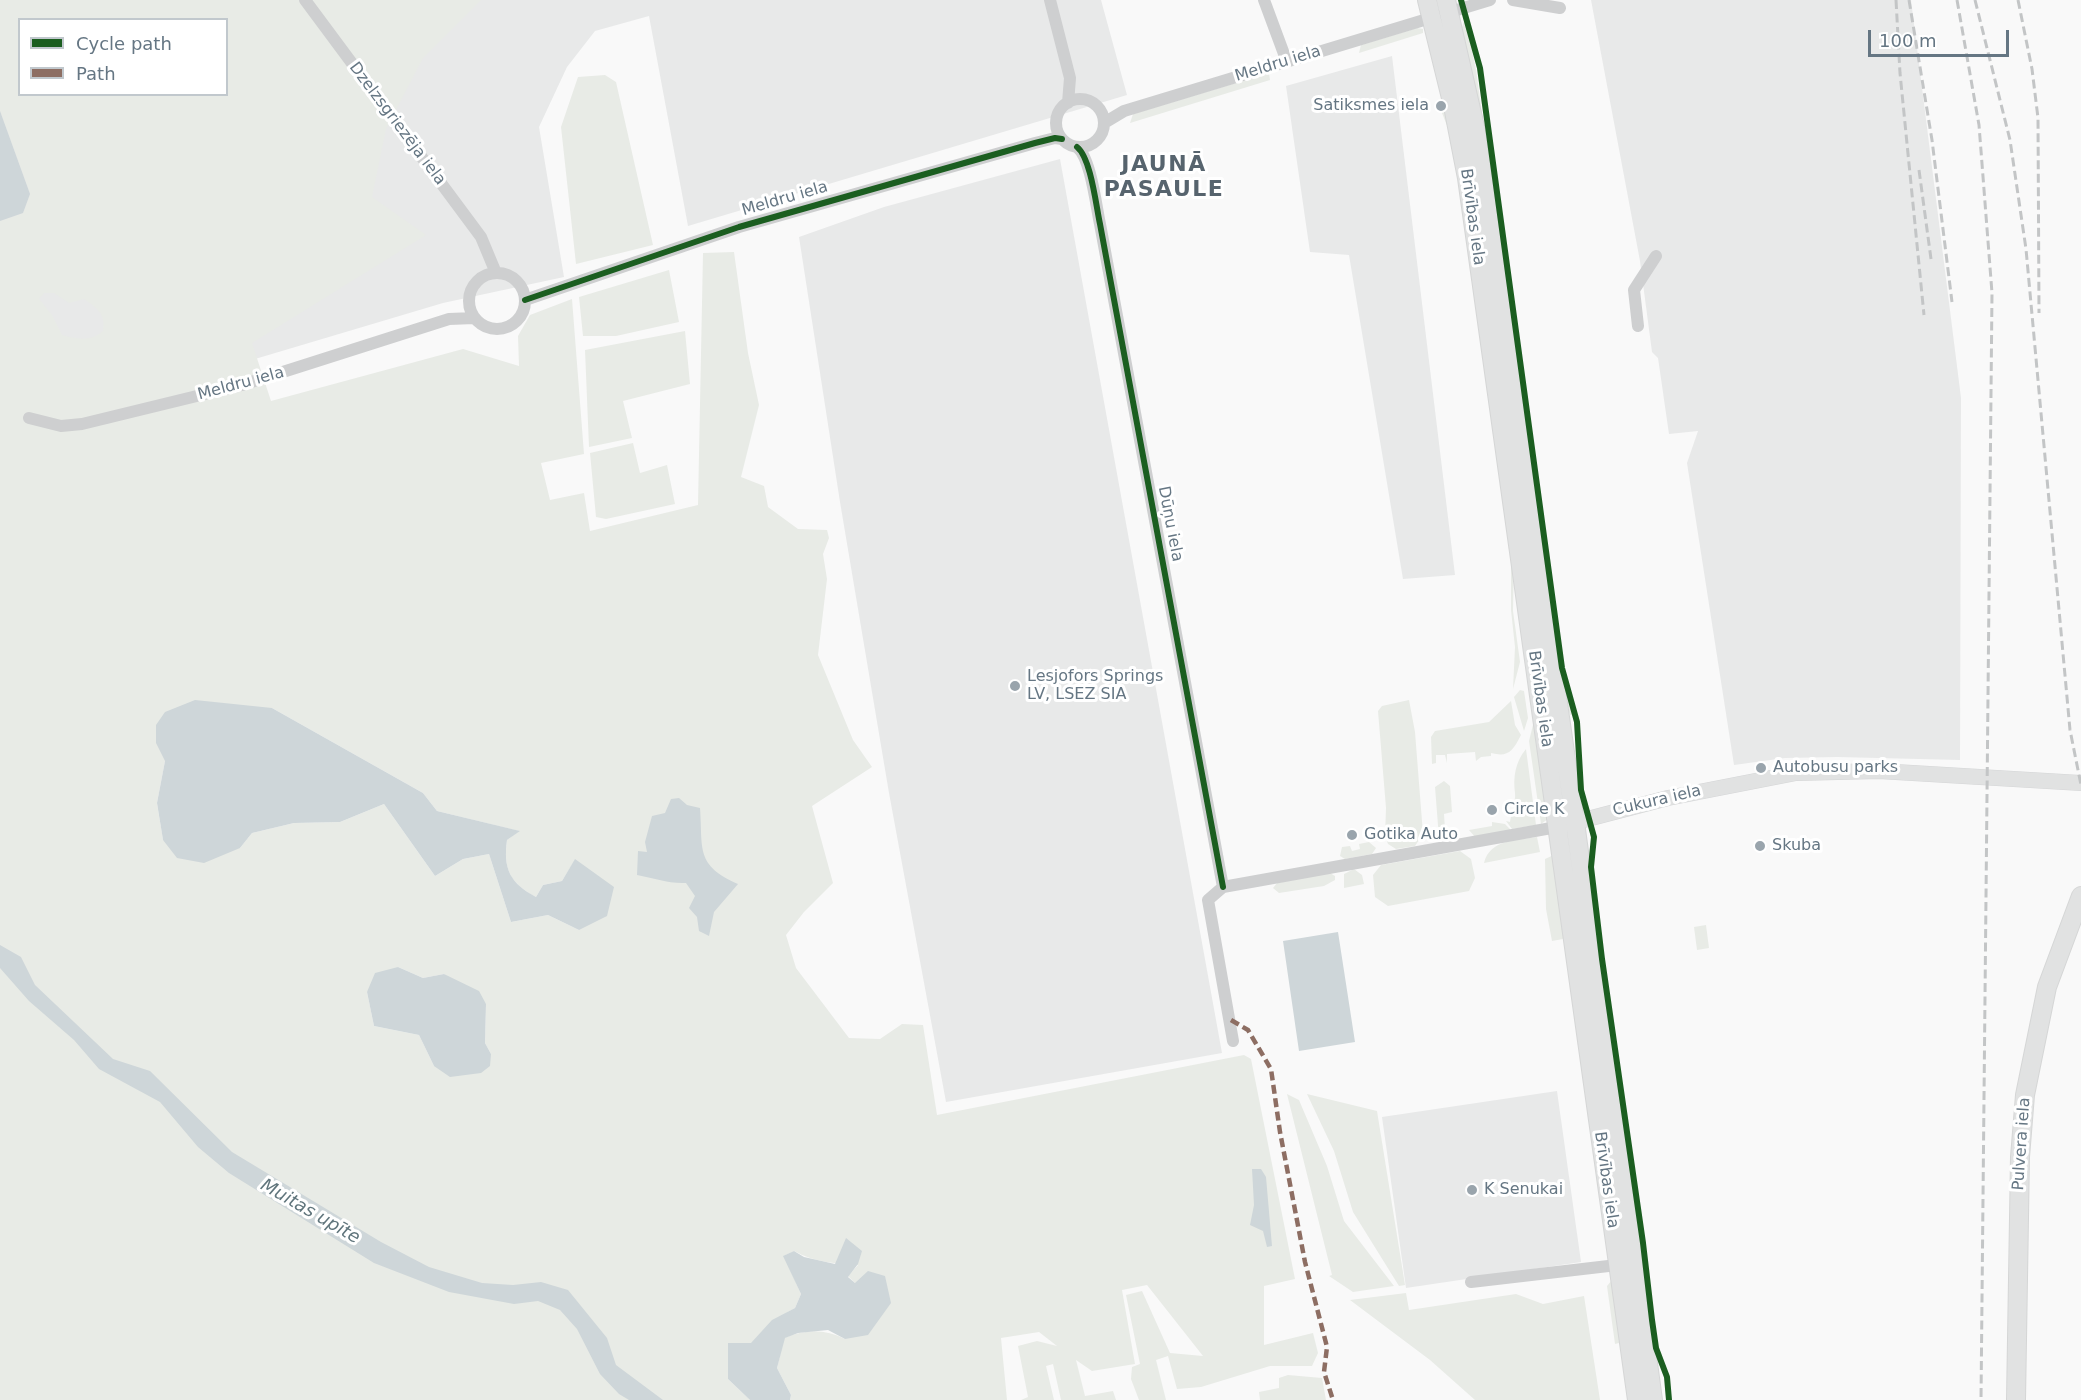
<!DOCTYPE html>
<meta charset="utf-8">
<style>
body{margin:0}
#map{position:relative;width:2081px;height:1400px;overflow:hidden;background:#f9f9f9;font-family:"DejaVu Sans",sans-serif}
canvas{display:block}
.legend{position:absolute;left:18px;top:18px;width:210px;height:78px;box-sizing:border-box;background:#fff;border:2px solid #c1c8cd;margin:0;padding:8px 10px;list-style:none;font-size:18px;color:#657683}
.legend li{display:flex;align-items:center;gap:12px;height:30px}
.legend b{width:30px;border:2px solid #c1c8cd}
.scale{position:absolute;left:1868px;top:30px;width:141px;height:27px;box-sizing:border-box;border:3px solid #657683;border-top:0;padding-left:8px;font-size:18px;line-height:21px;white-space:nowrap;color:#657683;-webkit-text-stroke:4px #fff;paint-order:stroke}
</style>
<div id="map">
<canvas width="2081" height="1400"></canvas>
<ul class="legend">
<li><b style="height:8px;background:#1b5e20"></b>Cycle path</li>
<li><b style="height:8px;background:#8d6e63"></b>Path</li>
</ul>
<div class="scale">100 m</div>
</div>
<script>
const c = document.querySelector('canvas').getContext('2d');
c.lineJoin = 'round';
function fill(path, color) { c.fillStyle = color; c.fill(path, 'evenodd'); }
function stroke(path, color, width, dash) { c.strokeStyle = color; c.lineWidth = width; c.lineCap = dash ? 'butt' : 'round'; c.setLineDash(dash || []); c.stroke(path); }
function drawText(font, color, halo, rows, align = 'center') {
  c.font = font + ' "DejaVu Sans",sans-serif'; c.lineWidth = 6; c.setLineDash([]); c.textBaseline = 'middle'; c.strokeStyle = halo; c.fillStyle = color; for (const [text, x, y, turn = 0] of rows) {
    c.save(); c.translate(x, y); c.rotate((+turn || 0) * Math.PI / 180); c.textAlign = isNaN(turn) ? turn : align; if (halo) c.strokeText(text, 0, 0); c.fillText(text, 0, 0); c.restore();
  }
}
fill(new Path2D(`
 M0 0H1101L1127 95 688 226 649 16 595 31 567 67 539 127 564 277 443 303 57 418 0 424ZM20 20H226V94H20Z
 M1591 0H1911L1961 398 1960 760 1837 757 1785 758 1734 765 1687 463 1698 431 1669 434 1658 358 1652 352 1640 261Z
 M1392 56 1455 575 1403 579 1349 255 1310 252 1286 86Z
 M1060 159 1222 1053 946 1102 889 793 840 502 799 237 884 207Z
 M1557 1091 1581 1262 1406 1288 1382 1117Z`), '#e8e9e9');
fill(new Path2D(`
 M0 0H481L423 58 386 129 372 197 426 235 252 343 271 401 463 349 519 366 518 336 530 315 572 299 584 454 541 463 550 500 584 493 590 531 698 505 703 253 734 252 748 353 759 405 741 477 764 486 768 507 798 529 827 530 829 538 823 554 827 579 818 655 853 740 872 767 812 806 833 883 804 912 786 935 796 968 849 1038 880 1039 902 1024 923 1025 937 1115 1244 1055 1251 1059 1295 1279 1264 1286V1345L1313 1333 1318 1353 1312 1366H1270L1201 1387 1177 1389 1168 1356 1156 1360 1166 1400H1139L1131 1379 1132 1367 1140 1364 1126 1295 1142 1291 1170 1353 1203 1356 1147 1285 1122 1290 1135 1364 1092 1371 1076 1360 1085 1396 1113 1391 1116 1400H1061L1053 1364 1046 1366 1054 1400H1021L1028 1397 1018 1346 1037 1341 1057 1346 1039 1332 1001 1338 1007 1400H790L791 1395 777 1368 784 1338C806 1329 825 1329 845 1339L855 1283 848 1276 858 1265C836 1264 814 1262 794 1251L784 1256 801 1294 795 1308C761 1326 748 1348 728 1379L750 1400H0V221L23 213 30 194 0 111ZM20 20H226V94H20ZM44 293H54L69 303 84 299C97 308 106 314 103 331 91 342 77 339 62 335L52 315 39 299ZM272 708 423 793 437 811 519 831 507 840C503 870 510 883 536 897L543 885 562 881 575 860 579 930 548 915 511 922 489 854 463 859 435 876 384 804 340 822 294 823 252 833 240 848 163 840 157 803 165 761ZM398 967 423 978 444 974 486 1004 485 1043 491 1054 434 1066 419 1035 374 1026 367 992Z
 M1465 18 1476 70 1561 676 1573 714 1570 715 1559 683 1479 113 1461 30Z
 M1417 28 1423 29V33L1359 53 1361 45Z
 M1269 73 1270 80 1130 123 1133 114Z
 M605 75 616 82 653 245 576 264 561 127 578 77Z
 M1443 107 1452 129 1514 556 1513 611 1520 662 1513 689 1515 647 1511 610V557L1460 187 1450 133 1440 108Z
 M669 270 679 322 616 336H583L579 297Z
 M685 331 690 384 623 401 632 438 589 447 585 350Z
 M633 443 640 473 667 465 675 504 606 519 596 517 590 453Z
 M1520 690 1524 691 1528 718 1524 731 1514 697Z
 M1409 700 1415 732 1423 834 1415 846 1396 849 1388 844 1385 836 1386 808 1378 711 1382 706Z
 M1511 701 1515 725 1521 735C1512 753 1507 757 1491 753V756L1481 757 1476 761 1475 752 1447 754V763L1445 755H1436V763L1432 764 1431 737 1435 731 1489 722Z
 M1534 721 1548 819 1541 824 1529 741Z
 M1526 749 1536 825 1512 829 1506 821 1510 822C1511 814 1516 801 1515 793 1513 778 1515 762 1526 749Z
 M1444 781 1450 786 1452 812 1444 814 1445 829H1453L1452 841 1445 842 1439 838 1435 787Z
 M1492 822 1505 824 1512 831 1475 837 1469 830 1492 826Z
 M1537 837 1540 852 1484 863C1490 839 1517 840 1537 837Z
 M1369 842 1376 848 1372 854 1345 859 1340 856 1342 847 1350 846 1352 851 1360 849 1359 844Z
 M1460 851 1471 859 1475 878 1469 891 1388 906 1375 897 1373 875 1381 865Z
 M1556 854 1562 896 1563 939 1552 941 1546 909 1545 859Z
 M1354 869 1362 875 1364 884 1344 888V874Z
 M1330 873 1335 876V880L1324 886 1279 893 1273 888 1277 883Z
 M1706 925 1709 948 1697 950 1694 927Z
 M1287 1094 1299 1100 1327 1166 1344 1221 1394 1286 1353 1292 1329 1276 1332 1275Z
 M1307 1094 1377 1111 1405 1285 1399 1286 1353 1212 1334 1151Z
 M1612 1280 1617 1293 1619 1343 1615 1344 1607 1286Z
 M1406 1293 1409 1310 1516 1294 1543 1304 1584 1296 1600 1400H1475L1430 1360 1350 1300Z
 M1288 1375 1322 1378 1326 1400H1260L1259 1392 1279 1388V1378Z`), '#e8ebe6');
fill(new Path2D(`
 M0 111 30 194 23 213 0 221Z
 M195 700 272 708 423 793 437 811 520 831 507 840C503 869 510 883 536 897L543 885 562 881 575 859 614 887 607 916 579 930 548 915 511 922 489 854 463 859 435 876 384 804 340 822 294 823 252 833 240 848 204 863 177 858 163 840 157 803 165 761 156 743V725L165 712Z
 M679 798 687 805 700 808C703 849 695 865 738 884L714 912 709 936 699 931 697 917 689 908 695 896 686 883C669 884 654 878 637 875L638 851 647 852 645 842 652 816 665 813 671 799Z
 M1338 932 1355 1042 1299 1051 1283 941Z
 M0 945 21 957 35 985 113 1059 150 1071 232 1152 381 1242 429 1267 482 1283 513 1285 541 1282 568 1290 607 1338 616 1365 663 1400H629L619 1394 600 1374 577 1329 560 1310 538 1301 514 1304 449 1292 374 1263 229 1173 198 1147 160 1102 99 1069 74 1040 29 1001 0 968Z
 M398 967 423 978 444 974 479 991 486 1004 485 1043 491 1054 490 1066 481 1073 450 1077 434 1066 419 1035 374 1026 367 992 375 973Z
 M1252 1169H1261L1266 1177 1272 1246 1267 1247 1263 1231 1250 1225 1254 1205Z
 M846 1238 862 1251 858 1264 848 1277 855 1283 868 1271 885 1276 891 1303 868 1335 845 1339 828 1330 798 1333 785 1338 777 1368 791 1395 790 1400H750L728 1379V1343H751L772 1320 795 1308 801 1294 783 1256 794 1251 804 1257 835 1264Z`), '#ced6d9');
const major = new Path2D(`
 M1557 827 1668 798 1796 773 1879 771 2081 783`);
const highway = new Path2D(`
 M1427 0 1453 106 1467 178 1637 1400
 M1446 0 1476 131 1575 822 1653 1400
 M2016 1400 2020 1157 2025 1095 2047 987 2081 896`);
stroke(major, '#d5d6d7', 16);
stroke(highway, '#d5d6d6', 20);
stroke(new Path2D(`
 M305 0 481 237 496 273
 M1050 0 1070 78 1068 103
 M1264 0 1287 62
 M1513 0 1560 8
 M1056 123a24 24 0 1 1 48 0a24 24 0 1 1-48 0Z
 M1104 123 1124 111 1490 0
 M1077 147C1091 158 1096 206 1100 224L1223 887
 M469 301a28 28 0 1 1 56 0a28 28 0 1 1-56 0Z
 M525 300 739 227 1035 143 1055 138 1062 139
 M1638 326 1634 290 1656 256
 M29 418 61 426 82 424 242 385 449 319 474 318
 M1233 1041 1208 900 1223 887 1557 827
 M1471 1282 1617 1265`), '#cecfd0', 12);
stroke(major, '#e1e2e2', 15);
stroke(highway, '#e1e2e2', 18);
stroke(new Path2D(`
 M1896 0 1900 73 1924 315
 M1909 0 1932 140 1952 302
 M1957 0 1979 125 1992 293 1981 1400
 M1975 0 2010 140 2026 249 2070 730 2081 785
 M2018 0 2032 69 2038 118 2039 313
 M1919 170 1931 259`), '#c3c5c6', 3, [9, 4.5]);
stroke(new Path2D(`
 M1231 1020 1248 1030 1271 1069 1280 1132 1305 1262 1327 1347 1324 1372 1333 1400`), '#8d6e63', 4.5, [9, 4.5]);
stroke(new Path2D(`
 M1461 0 1480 68 1562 668 1577 722 1581 790 1594 837 1591 867 1602 959 1643 1243 1652 1320 1656 1348 1667 1377 1669 1400
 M1077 147C1091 158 1096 206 1100 224L1223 887
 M525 300 739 227 1035 143 1055 138 1062 139`), '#1b5e20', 6);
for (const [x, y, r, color] of [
 [1441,106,6,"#99a4ac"],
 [1015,686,6,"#99a4ac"],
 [1761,768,6,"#99a4ac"],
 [1492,810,6,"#99a4ac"],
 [1352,835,6,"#99a4ac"],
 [1760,846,6,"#99a4ac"],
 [1472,1190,6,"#99a4ac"]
]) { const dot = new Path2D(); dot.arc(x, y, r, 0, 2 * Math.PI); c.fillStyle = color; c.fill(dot); stroke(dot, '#fff', 2); }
drawText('16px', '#657683', '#fff', [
 ["Meldru iela",1278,64,-17],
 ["Dzelzsgriezēja iela",397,124,53],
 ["Meldru iela",785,199,-16],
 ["Brīvības iela",1472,217,82],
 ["Meldru iela",241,384,-15],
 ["Dūņu iela",1170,524,79],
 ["Brīvības iela",1540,699,82],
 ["Cukura iela",1657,801,-13],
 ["Pulvera iela",2022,1144,-86],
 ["Brīvības iela",1606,1180,82]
]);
drawText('16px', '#657683', '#fff', [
 ["Satiksmes iela",1429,106,"right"],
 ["Lesjofors Springs",1027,677],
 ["LV, LSEZ SIA",1027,695],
 ["Autobusu parks",1773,768],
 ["Circle K",1504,810],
 ["Gotika Auto",1364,835],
 ["Skuba",1772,846],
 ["K Senukai",1484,1190]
], 'left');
drawText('italic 18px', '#60757c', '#fff', [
 ["Muitas upīte",310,1212,30]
]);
c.letterSpacing = '1.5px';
drawText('bold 22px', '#57646e', '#fff', [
 ["JAUNĀ",1164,165],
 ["PASAULE",1164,190]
]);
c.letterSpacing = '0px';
</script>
